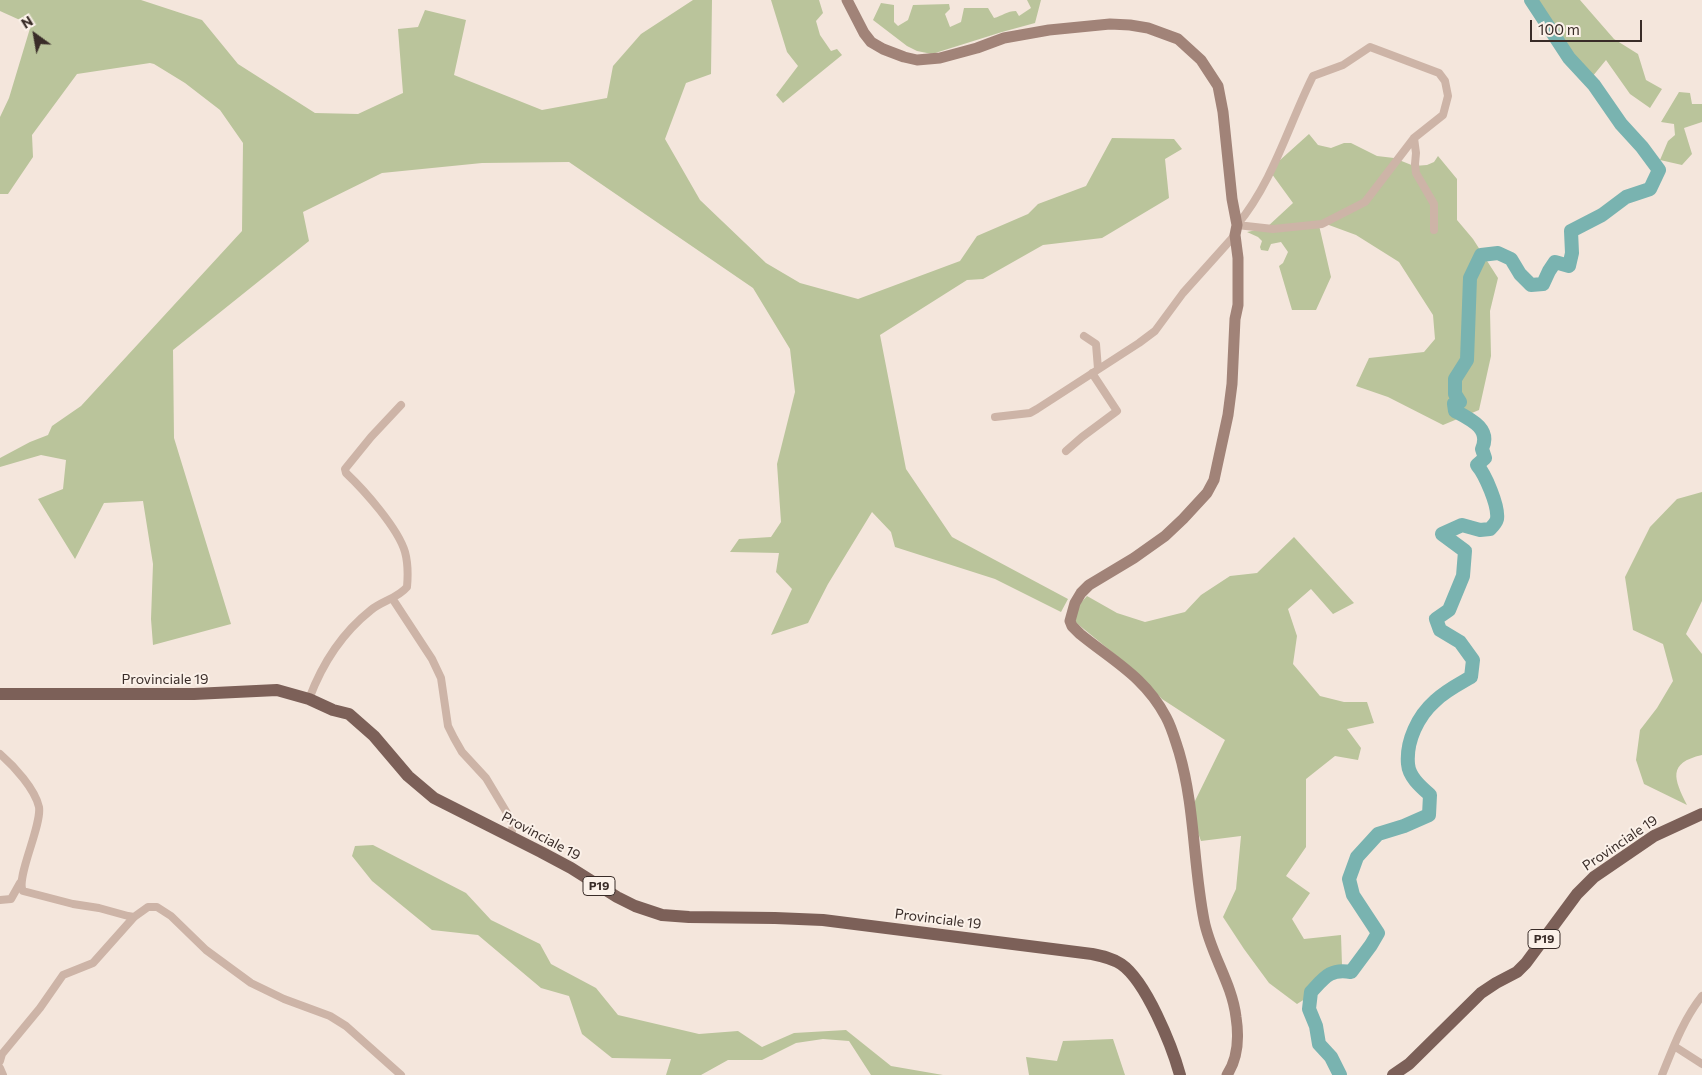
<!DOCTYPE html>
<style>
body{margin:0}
#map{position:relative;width:1702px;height:1075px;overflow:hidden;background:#f4e6dc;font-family:Commissioner,sans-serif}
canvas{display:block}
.north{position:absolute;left:10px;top:10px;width:50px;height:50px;-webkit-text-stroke:4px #fbf1e9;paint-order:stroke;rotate:328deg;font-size:14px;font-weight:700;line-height:20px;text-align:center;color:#392c28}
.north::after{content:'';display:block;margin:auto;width:18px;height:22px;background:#392c28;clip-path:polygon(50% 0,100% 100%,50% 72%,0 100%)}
.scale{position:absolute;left:1530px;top:20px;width:112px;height:22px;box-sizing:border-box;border:2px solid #392c28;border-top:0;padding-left:6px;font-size:15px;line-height:18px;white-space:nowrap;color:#392c28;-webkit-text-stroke:4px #fbf1e9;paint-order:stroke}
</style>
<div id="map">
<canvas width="1702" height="1075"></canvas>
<div class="north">N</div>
<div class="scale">100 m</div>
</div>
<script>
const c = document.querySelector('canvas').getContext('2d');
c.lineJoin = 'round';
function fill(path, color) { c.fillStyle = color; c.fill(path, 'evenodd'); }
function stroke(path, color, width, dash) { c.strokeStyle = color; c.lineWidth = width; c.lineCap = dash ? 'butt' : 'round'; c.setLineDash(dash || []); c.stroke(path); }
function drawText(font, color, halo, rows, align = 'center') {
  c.font = font + ' Commissioner,sans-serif'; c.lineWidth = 4; c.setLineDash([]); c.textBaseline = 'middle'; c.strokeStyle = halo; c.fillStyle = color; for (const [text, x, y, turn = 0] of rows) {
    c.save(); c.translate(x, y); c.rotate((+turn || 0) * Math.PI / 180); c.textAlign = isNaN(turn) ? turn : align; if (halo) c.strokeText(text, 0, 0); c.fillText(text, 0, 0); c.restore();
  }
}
fill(new Path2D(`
 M0 0H141L202 20 238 64 315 113 358 114 403 93 398 29 418 27 425 10 466 20 454 75 542 110 607 98 613 66 641 34 693 0H712L711 74 686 83 665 139 700 200 766 263 800 283 858 299 960 261 977 236 1028 214 1038 204 1086 186 1112 138 1174 139 1182 149 1165 159 1169 198 1102 238 1043 245 983 279 967 280 880 335 906 469 952 537 1068 599 1061 612 995 579 895 547 891 532 872 512 828 584 808 623 771 635 792 589 776 572 779 553 730 552 739 539 771 537 781 522 777 464 795 392 790 349 753 288 569 162 482 163 382 173 303 212 309 241 173 350 174 438 231 624 153 645 151 619 153 564 143 501 104 503 75 559 38 499 63 489 66 460 41 455 0 467V458L30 442 48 435 52 426 81 406 242 231 243 143 220 110 185 83 154 64 150 63 77 74 32 135 33 157 8 194H0V117L9 98 31 25 0 11Z
 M771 0H819L823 13 816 21 820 35 831 51 837 49 842 55 783 103 776 95 798 66 787 52Z
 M1027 0H1041L1035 23 1002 32 932 54 917 51 907 46 873 20 881 3 894 5V22L898 26 908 20 913 5 949 4 950 9 945 14 950 27 961 22 964 8H988L994 18C1002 16 1007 11 1016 11L1019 16 1031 8Z
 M1536 0H1580L1614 39 1638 54 1646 80 1662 89 1650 108 1630 94 1606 60 1592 77 1554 36Z
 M1679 92 1690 93 1692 104H1702V122L1684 128 1692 154 1682 165 1660 160 1668 141 1675 135 1674 124 1661 122Z
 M1309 134 1318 145 1331 148 1344 143H1351L1377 156 1394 158 1414 166 1427 165 1434 162 1438 156 1457 179V220L1473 239 1498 278 1490 311 1491 356 1479 410 1443 425 1388 397 1356 386 1369 358 1424 352 1435 339 1433 315 1399 262 1356 235 1318 221 1331 277 1316 310H1292L1279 266 1283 263 1288 252 1281 242 1271 244 1268 251 1261 250 1260 247 1262 241 1258 237 1247 232 1266 228 1293 203 1269 170Z
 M1702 492V601L1686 634 1702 654V755C1667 763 1674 779 1687 805L1644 784 1636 760 1640 730 1657 708 1673 681 1663 644 1633 630 1625 577 1650 527 1677 499Z
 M1294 537 1354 603 1333 614 1311 589 1288 609 1297 636 1293 664 1320 696 1344 702H1367L1374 723 1347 729 1361 748 1358 760 1335 756 1306 779V847L1286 876 1310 893 1292 919 1304 939 1341 935 1342 965 1324 987 1297 1004 1269 983 1244 949 1223 917 1236 889 1241 836 1201 841 1192 817V807L1225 740 1162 699 1134 670 1074 621 1076 608 1087 596 1117 613 1145 622 1185 612 1201 595 1230 576 1257 573Z
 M373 845 466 893 491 920 540 944 551 964 596 988 618 1015 699 1034 738 1031 762 1047 794 1033 846 1030 891 1066 943 1075H871L849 1041 823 1039 796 1043 762 1060H728L701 1075H666L671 1059 612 1058 582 1034 569 996 541 988 478 935 432 930 372 881 352 856 355 846Z
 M1113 1039 1125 1075H1029L1026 1057 1057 1061 1063 1041Z`), '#bac49b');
stroke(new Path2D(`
 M1340 1075 1331 1057 1319 1044 1316 1026 1309 1009 1311 992C1324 978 1330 968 1351 972L1371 945 1378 933 1353 895 1349 879 1357 857 1378 834 1404 826 1429 815 1430 795C1421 787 1409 777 1408 764 1406 741 1418 716 1435 701 1445 691 1459 684 1471 677L1473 660 1460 642 1440 630 1436 619 1449 610 1463 576 1465 551 1442 534 1462 525 1480 530 1490 529C1493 526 1496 523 1497 519 1499 506 1485 474 1477 465L1485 458 1482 449C1491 429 1472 420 1455 411L1454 404 1460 402 1455 394V379L1467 360 1470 278 1481 255 1498 253 1511 259 1520 274 1531 285 1543 284 1549 271 1555 262 1569 266 1572 253 1571 231 1602 215 1626 197 1650 189 1659 170 1642 147 1621 124 1594 85 1569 58 1531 0`), '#79b3b0', 14);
stroke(new Path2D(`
 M1370 47 1439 73 1445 81 1448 96 1443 115 1414 138 1365 202 1322 224 1273 229 1237 225C1273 182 1288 126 1313 76L1343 65Z
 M1414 138 1416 153 1415 164 1416 173 1434 204V230
 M1084 336 1096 344 1098 369
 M995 417 1030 413 1037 409 1139 343 1155 331 1183 293 1235 235
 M1066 451 1082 437 1117 411 1092 373
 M392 598 432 659 441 678 448 726 454 738 462 752 486 778 513 823 512 831 509 835
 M309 699C322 664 342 633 371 610 382 601 398 598 407 587 408 576 408 563 405 552 398 528 364 490 346 473L345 469 371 437 401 405
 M0 754C14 766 35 789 39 807 42 826 15 879 23 891L73 904 99 908 128 916 134 917 148 907H157L171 916 206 950 251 983 284 999 330 1016 346 1026 401 1075
 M0 900 11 899 20 883
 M1674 1046 1702 1064
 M0 1061 2 1054 40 1008 63 975 93 963 134 917
 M0 1068 3 1075
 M1662 1075C1673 1048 1683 1020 1702 996`), '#cdb4a7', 8);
stroke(new Path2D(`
 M847 0 864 33 871 42 883 49 904 57 917 60 940 58 977 48 1004 38 1049 30 1110 24 1130 25 1148 28 1178 39 1201 60 1218 86 1223 112 1232 199 1237 225 1235 235 1238 258V305L1235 319 1232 384 1228 415 1217 466 1214 480 1207 493 1183 519 1165 536 1134 558 1089 585 1081 593 1075 603 1070 621 1072 626 1080 634C1113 661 1145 677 1166 717 1172 728 1175 740 1179 752 1195 807 1193 864 1204 920 1210 953 1232 983 1236 1017 1239 1036 1238 1058 1227 1075`), '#a18378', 11);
stroke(new Path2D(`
 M0 694H194L277 690 309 699 333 710 349 714 374 736 408 776 434 798 541 852 571 868 617 897 635 906 662 915 689 917 775 918 823 920 1092 954C1102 956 1112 958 1121 964 1146 981 1172 1046 1180 1075
 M1393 1075 1409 1064 1481 993 1496 983 1517 972 1526 963 1577 894 1594 877 1654 836 1702 814`), '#7c6058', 12);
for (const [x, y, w] of [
 [599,886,32],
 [1544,939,32]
]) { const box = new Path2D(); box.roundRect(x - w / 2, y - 9.5, w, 19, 4); c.fillStyle = '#fbf1e9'; c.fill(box); stroke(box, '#392c28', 1); }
drawText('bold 12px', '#392c28', null, [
 ["P19",599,886],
 ["P19",1544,939]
]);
drawText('14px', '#392c28', '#fbf1e9', [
 ["Provinciale 19",165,679],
 ["Provinciale 19",541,836,28],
 ["Provinciale 19",1620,843,-34],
 ["Provinciale 19",938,919,7]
]);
</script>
